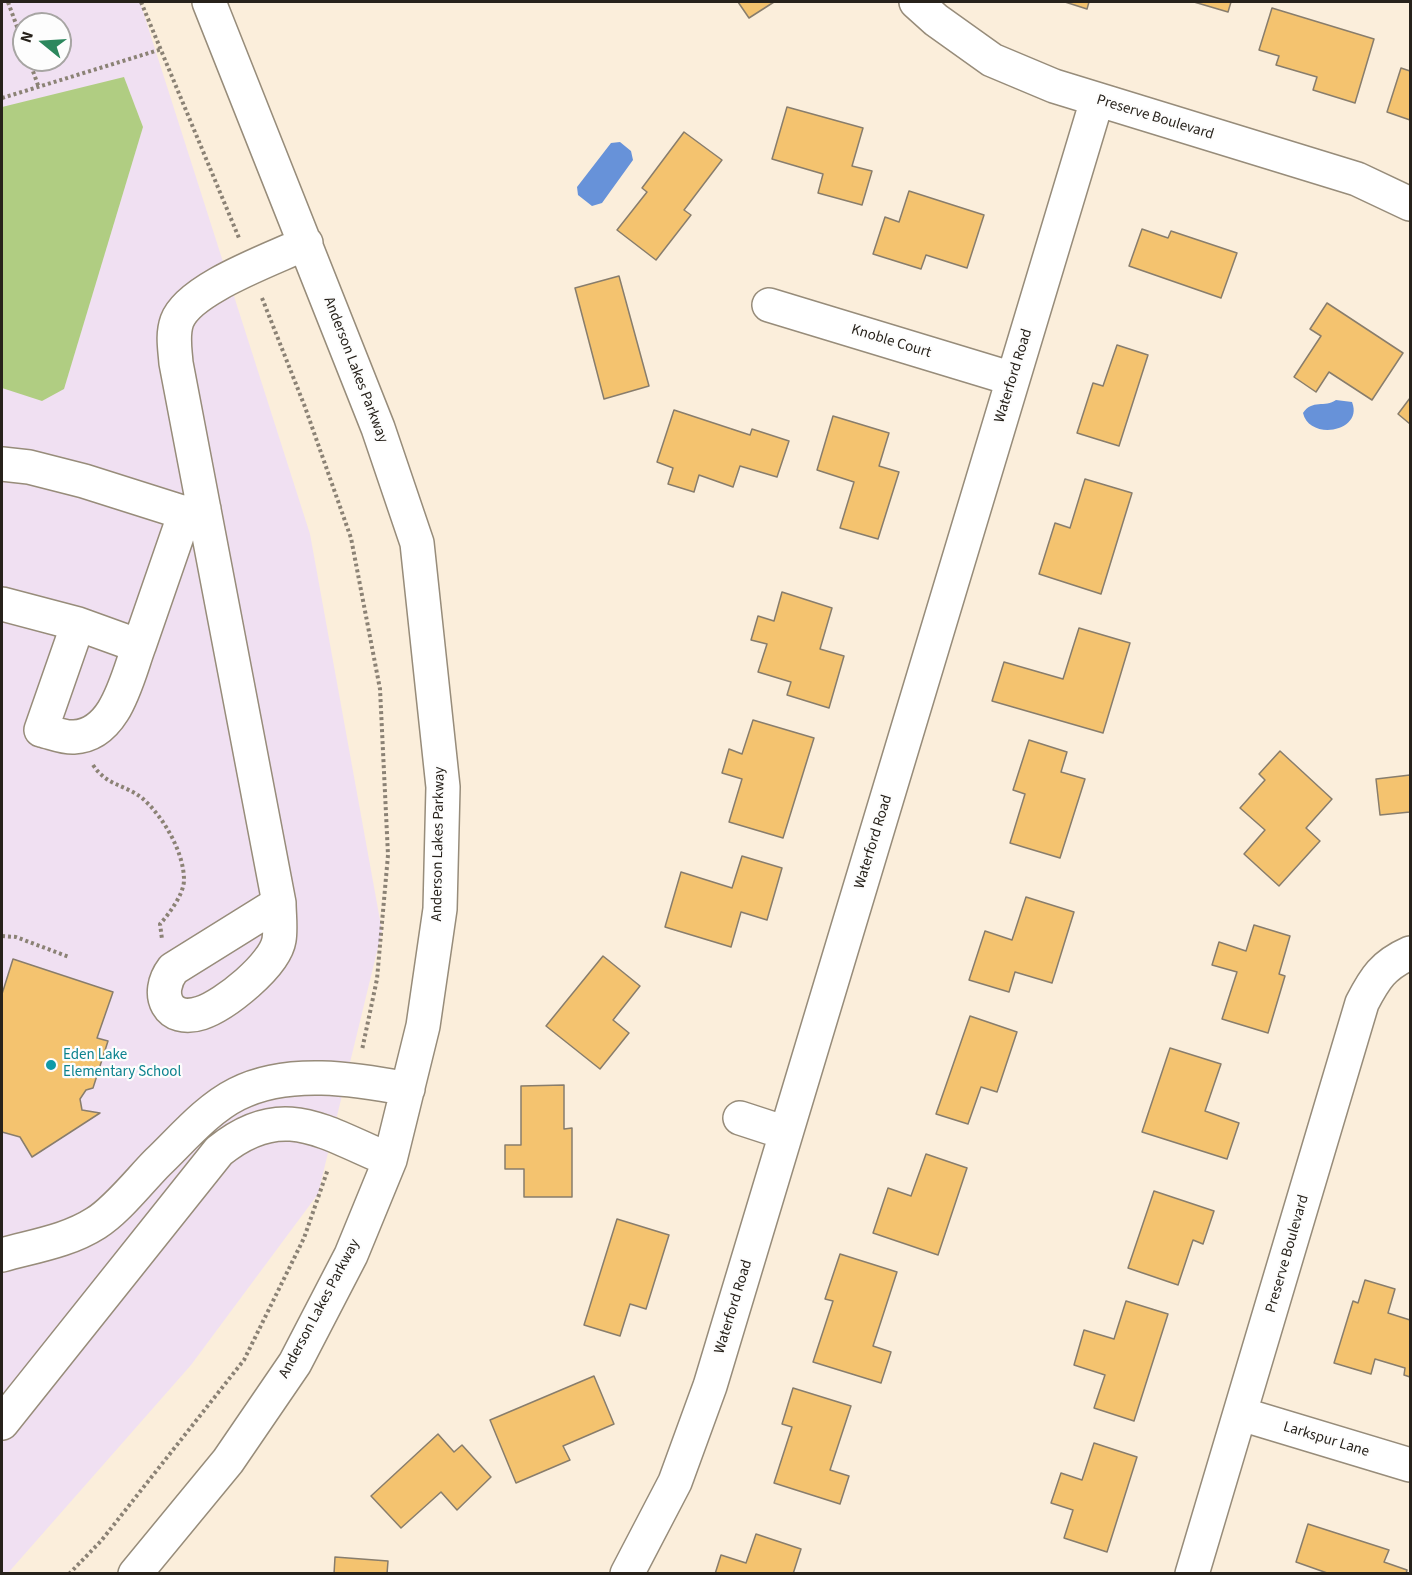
<!DOCTYPE html>
<style>
body{margin:0}
#map{position:relative;width:1412px;height:1575px;overflow:hidden;background:#fbeedb;font-family:"Source Sans 3",sans-serif}
canvas{display:block}
.frame{position:absolute;inset:0;border:3px solid #27221b;pointer-events:none}
.north{position:absolute;left:12px;top:12px;width:60px;height:60px;box-sizing:border-box;background:#fdfdfd;border:2px solid #a7a5a3;border-radius:50%;rotate:288deg;font-size:16px;font-weight:700;line-height:24px;text-align:center;color:#27221b}
.north::after{content:'';display:block;margin:auto;width:21px;height:27px;background:#2c875d;clip-path:polygon(50% 0,100% 100%,50% 72%,0 100%)}
</style>
<div id="map">
<canvas width="1412" height="1575"></canvas>
<div class="frame"></div>
<div class="north">N</div>
</div>
<script>
const c = document.querySelector('canvas').getContext('2d');
c.lineJoin = 'round';
function fill(path, color) { c.fillStyle = color; c.fill(path, 'evenodd'); }
function stroke(path, color, width, dash) { c.strokeStyle = color; c.lineWidth = width; c.lineCap = dash ? 'butt' : 'round'; c.setLineDash(dash || []); c.stroke(path); }
function drawText(font, color, halo, rows, align = 'center') {
  c.font = font + ' "Source Sans 3",sans-serif'; c.lineWidth = 4.5; c.setLineDash([]); c.textBaseline = 'middle'; c.strokeStyle = halo; c.fillStyle = color; for (const [text, x, y, turn = 0] of rows) {
    c.save(); c.translate(x, y); c.rotate((+turn || 0) * Math.PI / 180); c.textAlign = isNaN(turn) ? turn : align; if (halo) c.strokeText(text, 0, 0); c.fillText(text, 0, 0); c.restore();
  }
}
fill(new Path2D(`
 M2 2H140L310 534 382 931 318 1194 191 1365 8 1573 2 1574ZM24 24H60V60H24Z`), '#f0e0f2');
fill(new Path2D(`
 M124 77 143 127 64 389 42 401 2 388V107Z`), '#b0cd82');
fill(new Path2D(`
 M620 142 631 151 633 160 602 203 592 206 578 195 577 187 611 143Z
 M1336 400 1352 402C1364 432 1309 441 1303 413 1312 399 1325 408 1336 400Z`), '#6792d9');
const building = new Path2D(`
 M738 2H774L749 18Z
 M1065 2H1089L1087 9Z
 M1194 2H1231L1228 12Z
 M1272 8 1374 39 1355 103 1313 90 1317 77 1276 65 1279 56 1259 50Z
 M1401 68 1410 71V120L1387 112Z
 M787 107 863 128 852 166 872 171 862 205 818 193 823 174 772 159Z
 M684 132 722 160 684 210 691 215 656 260 617 230 647 192 642 188Z
 M909 191 984 215 967 268 926 255 921 269 873 254 885 217 899 222Z
 M1142 229 1168 238 1171 231 1237 253 1221 298 1129 266Z
 M619 276 649 386 604 399 575 288Z
 M1327 303 1403 353 1372 400 1329 372 1316 392 1294 377 1321 336 1310 329Z
 M1117 345 1148 355 1119 446 1077 433 1093 383 1103 386Z
 M1410 398V424L1398 414Z
 M674 410 750 435 752 429 789 441 777 477 740 466 733 487 699 475 694 492 668 484 673 468 657 462Z
 M833 416 889 433 879 466 899 472 878 539 840 528 854 482 817 470Z
 M1085 479 1132 493 1101 594 1039 574 1055 523 1070 528Z
 M782 592 832 608 820 649 844 656 829 708 787 695 791 682 758 672 767 644 751 640 758 616 774 621Z
 M1079 628 1130 643 1103 733 992 701 1004 662 1063 679Z
 M753 720 814 738 783 838 729 822 742 779 722 773 729 749 742 754Z
 M1029 740 1067 752 1061 772 1085 779 1060 858 1010 843 1025 794 1013 790Z
 M1280 751 1332 799 1306 828 1320 841 1279 886 1244 854 1265 830 1240 808 1265 780 1259 774Z
 M1410 775V812L1380 815 1376 779Z
 M742 856 782 868 767 920 741 912 731 947 665 927 681 872 732 888Z
 M1026 897 1074 912 1052 983 1015 972 1009 992 969 980 985 931 1012 940Z
 M1254 925 1290 936 1279 974 1285 976 1268 1033 1222 1019 1237 972 1212 965 1219 942 1246 951Z
 M603 956 640 986 613 1020 629 1033 600 1069 546 1026Z
 M13 959 113 992 97 1038 108 1041 93 1088 86 1090 80 1099 82 1110 100 1113 32 1157 20 1137 2 1132V994Z
 M970 1016 1017 1032 997 1092 981 1087 968 1124 936 1114Z
 M1170 1048 1221 1064 1205 1111 1239 1123 1227 1159 1142 1132Z
 M564 1085V1129L572 1128V1197H524V1169H505V1145H521V1086Z
 M926 1154 967 1168 938 1255 873 1233 888 1188 911 1196Z
 M1154 1191 1214 1211 1203 1244 1193 1240 1178 1285 1128 1268Z
 M617 1219 669 1235 646 1309 630 1304 620 1336 584 1325Z
 M840 1254 897 1272 873 1346 891 1352 881 1383 813 1362 833 1301 825 1299Z
 M1365 1280 1395 1289 1388 1313 1410 1320V1377L1404 1375 1405 1368 1375 1359 1371 1374 1334 1363 1353 1301 1358 1303Z
 M1126 1301 1168 1314 1134 1421 1094 1408 1105 1375 1074 1365 1084 1330 1114 1339Z
 M594 1376 614 1424 563 1446 570 1460 516 1483 490 1420Z
 M793 1388 851 1406 830 1470 849 1476 840 1504 774 1483 792 1427 782 1424Z
 M438 1434 454 1452 462 1445 491 1477 457 1510 441 1492 401 1528 371 1496Z
 M1094 1443 1137 1457 1107 1552 1064 1538 1073 1510 1051 1503 1061 1473 1082 1480Z
 M1308 1524 1389 1550 1384 1562 1407 1570 1406 1574H1330L1296 1562Z
 M756 1534 801 1549 793 1574H715L721 1555 746 1563Z
 M335 1557 388 1561 387 1574H334Z`);
fill(building, '#f4c36f');
stroke(building, '#887d6c', 1.5);
const minor = new Path2D(`
 M916 2 936 20 992 60 1054 86 1357 179 1410 204
 M769 305 1013 379
 M2 464 29 467 84 481 185 513 204 509
 M2 604 78 624 139 646 185 513
 M78 624 41 730C51 732 64 738 74 737 116 735 127 678 139 646
 M279 903 173 969C154 994 168 1024 201 1013 225 1005 275 965 279 940 281 928 279 914 279 903L176 363C175 349 172 335 177 321 189 288 273 259 306 243
 M740 1118 786 1133
 M2 1255C34 1246 68 1241 96 1223 117 1210 140 1180 158 1162 182 1139 207 1109 237 1094 288 1068 355 1079 408 1089
 M1241 1414 1410 1465
 M2 1423 219 1151C283 1099 324 1133 390 1160
 M135 1574 228 1461 295 1363 351 1255 390 1160 423 1026 440 909 443 787 417 543 378 428 209 2
 M627 1574 675 1482 710 1386 1097 100
 M1192 1574 1362 1003C1375 978 1383 965 1410 953`);
stroke(minor, '#978c7a', 36);
stroke(new Path2D(`
 M8 2 24 46
 M141 2 239 238
 M29 60 39 88
 M2 98 162 49
 M262 298 305 407 351 538 380 689 388 855 377 979 362 1050
 M93 765C107 786 124 784 142 798 163 816 184 852 184 880 184 894 169 914 160 924L162 939
 M2 936 16 937 69 957
 M69 1574 101 1541 244 1360 304 1238 328 1169`), '#8b8275', 4, [3, 3]);
stroke(minor, '#fff', 33);
for (const [x, y, r, color] of [
 [51,1065,6,"#0f9aa8"]
]) { const dot = new Path2D(); dot.arc(x, y, r, 0, 2 * Math.PI); c.fillStyle = color; c.fill(dot); stroke(dot, '#fdfdfd', 2); }
drawText('15px', '#27221b', '#fdfdfd', [
 ["Preserve Boulevard",1155,118,17],
 ["Knoble Court",891,342,17],
 ["Anderson Lakes Parkway",355,370,69],
 ["Waterford Road",1014,376,-73],
 ["Waterford Road",874,842,-73],
 ["Anderson Lakes Parkway",439,844,-89],
 ["Preserve Boulevard",1288,1254,-74],
 ["Waterford Road",734,1307,-73],
 ["Anderson Lakes Parkway",320,1309,-62],
 ["Larkspur Lane",1326,1440,17]
]);
drawText('15px', '#0d838f', '#fdfdfd', [
 ["Eden Lake",63,1056],
 ["Elementary School",63,1073]
], 'left');
</script>
